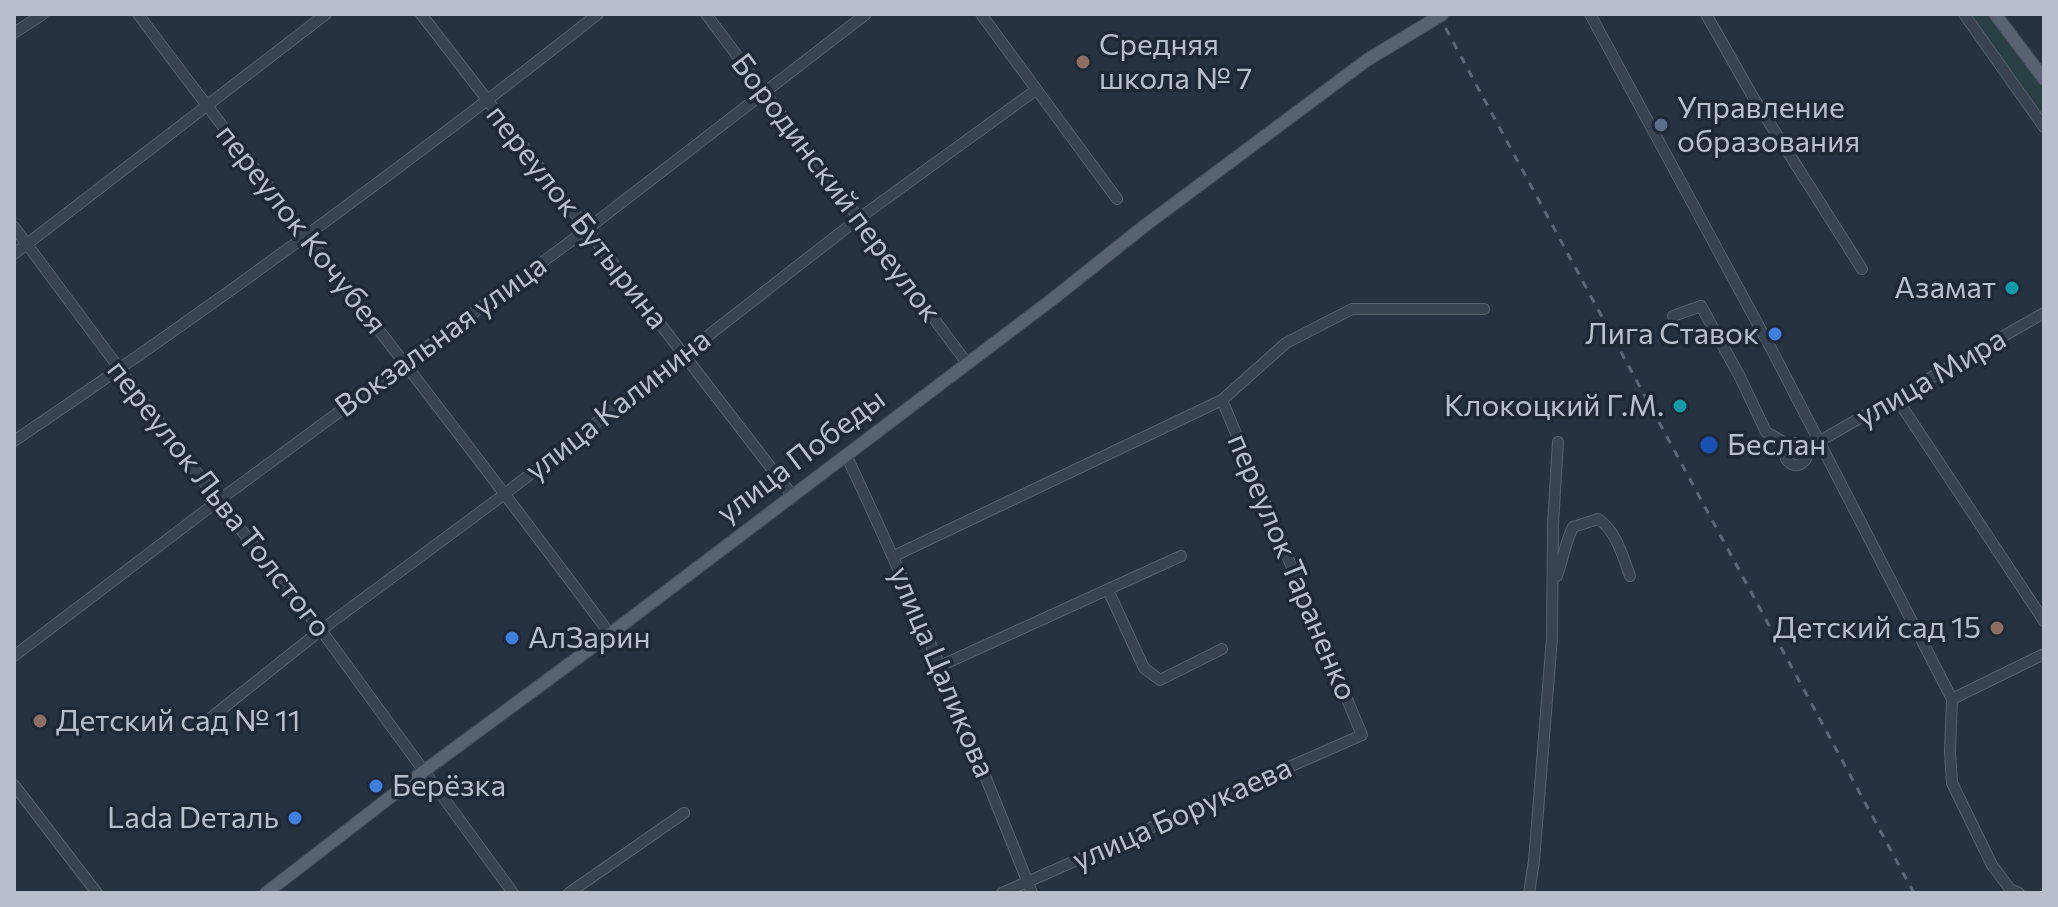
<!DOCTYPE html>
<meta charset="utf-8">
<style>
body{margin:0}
#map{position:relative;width:2058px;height:907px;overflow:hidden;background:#263142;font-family:Commissioner,sans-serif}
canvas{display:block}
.frame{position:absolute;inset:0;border:16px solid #b7becc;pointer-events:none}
</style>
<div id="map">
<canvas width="2058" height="907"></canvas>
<div class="frame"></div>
</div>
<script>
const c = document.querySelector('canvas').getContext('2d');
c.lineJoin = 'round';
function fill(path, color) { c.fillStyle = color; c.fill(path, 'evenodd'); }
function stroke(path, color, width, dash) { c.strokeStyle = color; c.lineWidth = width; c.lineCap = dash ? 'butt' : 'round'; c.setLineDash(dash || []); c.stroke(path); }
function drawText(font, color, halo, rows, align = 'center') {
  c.font = font + ' Commissioner,sans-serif'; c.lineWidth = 7; c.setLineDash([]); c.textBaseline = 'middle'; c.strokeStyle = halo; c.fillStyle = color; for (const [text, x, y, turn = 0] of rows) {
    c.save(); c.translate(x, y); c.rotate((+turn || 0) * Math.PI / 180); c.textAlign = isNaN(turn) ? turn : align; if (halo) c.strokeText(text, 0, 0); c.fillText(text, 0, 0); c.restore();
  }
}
fill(new Path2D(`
 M1967 14H1990L2044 87V121Z`), '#283f43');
const minor = new Path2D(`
 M138 14C293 222 455 425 610 634
 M421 14 792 495
 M706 14 967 363
 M981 14 1117 199
 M1590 14 1775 356 1952 699 2044 654
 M1706 14 1753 97 1862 269
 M1964 14 2044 127
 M14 33 43 14
 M14 227 218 501 321 630 513 893
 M14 254 326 14
 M1673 316 1701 306 1740 377 1766 432 1789 445
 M1897 399 2044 621
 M14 441C214 306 409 163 598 14
 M1785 454a11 11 0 1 1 22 0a11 11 0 1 1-22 0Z
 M1807 453 1818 442 2044 313
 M846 455C914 598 973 745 1032 893
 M894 556 1222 400 1286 343 1352 309H1484
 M1557 576C1563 559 1565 543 1573 527L1598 519C1616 530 1623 557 1630 576
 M1108 590 1144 668 1160 680 1222 649
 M14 656 218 501 586 230 866 14
 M940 666 1181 556
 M1952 699 1950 751 1952 783 1992 865 2010 889 2019 893
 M203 724 321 630 506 493 858 219 1036 90
 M14 785 97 893
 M569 893 684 813
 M1002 893 1362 735 1222 400
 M1529 893 1534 861 1552 638 1553 524 1558 442`);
const major = new Path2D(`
 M1995 14 2044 79
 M266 893 424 771 610 634 1054 298 1143 227 1367 60`);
stroke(minor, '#58616f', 12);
stroke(major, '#444c5b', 14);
stroke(minor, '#3a4352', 10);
stroke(major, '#586272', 12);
stroke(new Path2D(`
 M1438 14 1914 893`), '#5c6779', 3, [8, 8]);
const majorBridge = new Path2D(`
 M1367 60 1443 14`);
stroke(majorBridge, '#444c5b', 14, []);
stroke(majorBridge, '#586272', 12);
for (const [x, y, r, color] of [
 [1083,62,8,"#8d6e63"],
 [1661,125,8,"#5c6f8a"],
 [2012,288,8,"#0f9aa8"],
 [1775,334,8,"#3f7fe0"],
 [1680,406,8,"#0f9aa8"],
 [1709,445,10,"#1a4fb4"],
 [1997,628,8,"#8d6e63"],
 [512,638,8,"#3f7fe0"],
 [40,721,8,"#8d6e63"],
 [376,786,8,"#3f7fe0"],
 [295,818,8,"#3f7fe0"]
]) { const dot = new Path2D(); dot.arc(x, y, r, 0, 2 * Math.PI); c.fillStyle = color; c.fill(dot); stroke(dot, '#1f2837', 3); }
drawText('30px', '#b7becc', '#1f2837', [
 ["Средняя",1099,45],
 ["школа № 7",1099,79],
 ["Управление",1677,108],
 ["образования",1677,142],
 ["Азамат",1996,288,"right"],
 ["Лига Ставок",1759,334,"right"],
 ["Клокоцкий Г.М.",1664,406,"right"],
 ["Беслан",1727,445],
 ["Детский сад 15",1981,628,"right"],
 ["АлЗарин",528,638],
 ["Детский сад № 11",56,721],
 ["Берёзка",392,786],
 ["Lada Dеталь",279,818,"right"]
], 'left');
drawText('30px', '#b7becc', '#1f2837', [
 ["Бородинский переулок",836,188,53],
 ["переулок Бутырина",577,217,52],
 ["переулок Кочубея",301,229,52],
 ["Вокзальная улица",441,336,-36],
 ["улица Мира",1931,378,-30],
 ["улица Калинина",618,405,-38],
 ["улица Победы",801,456,-37],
 ["переулок Льва Толстого",219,499,52],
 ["переулок Тараненко",1292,567,67],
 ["улица Цаликова",942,672,67],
 ["улица Борукаева",1182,814,-24]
]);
</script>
